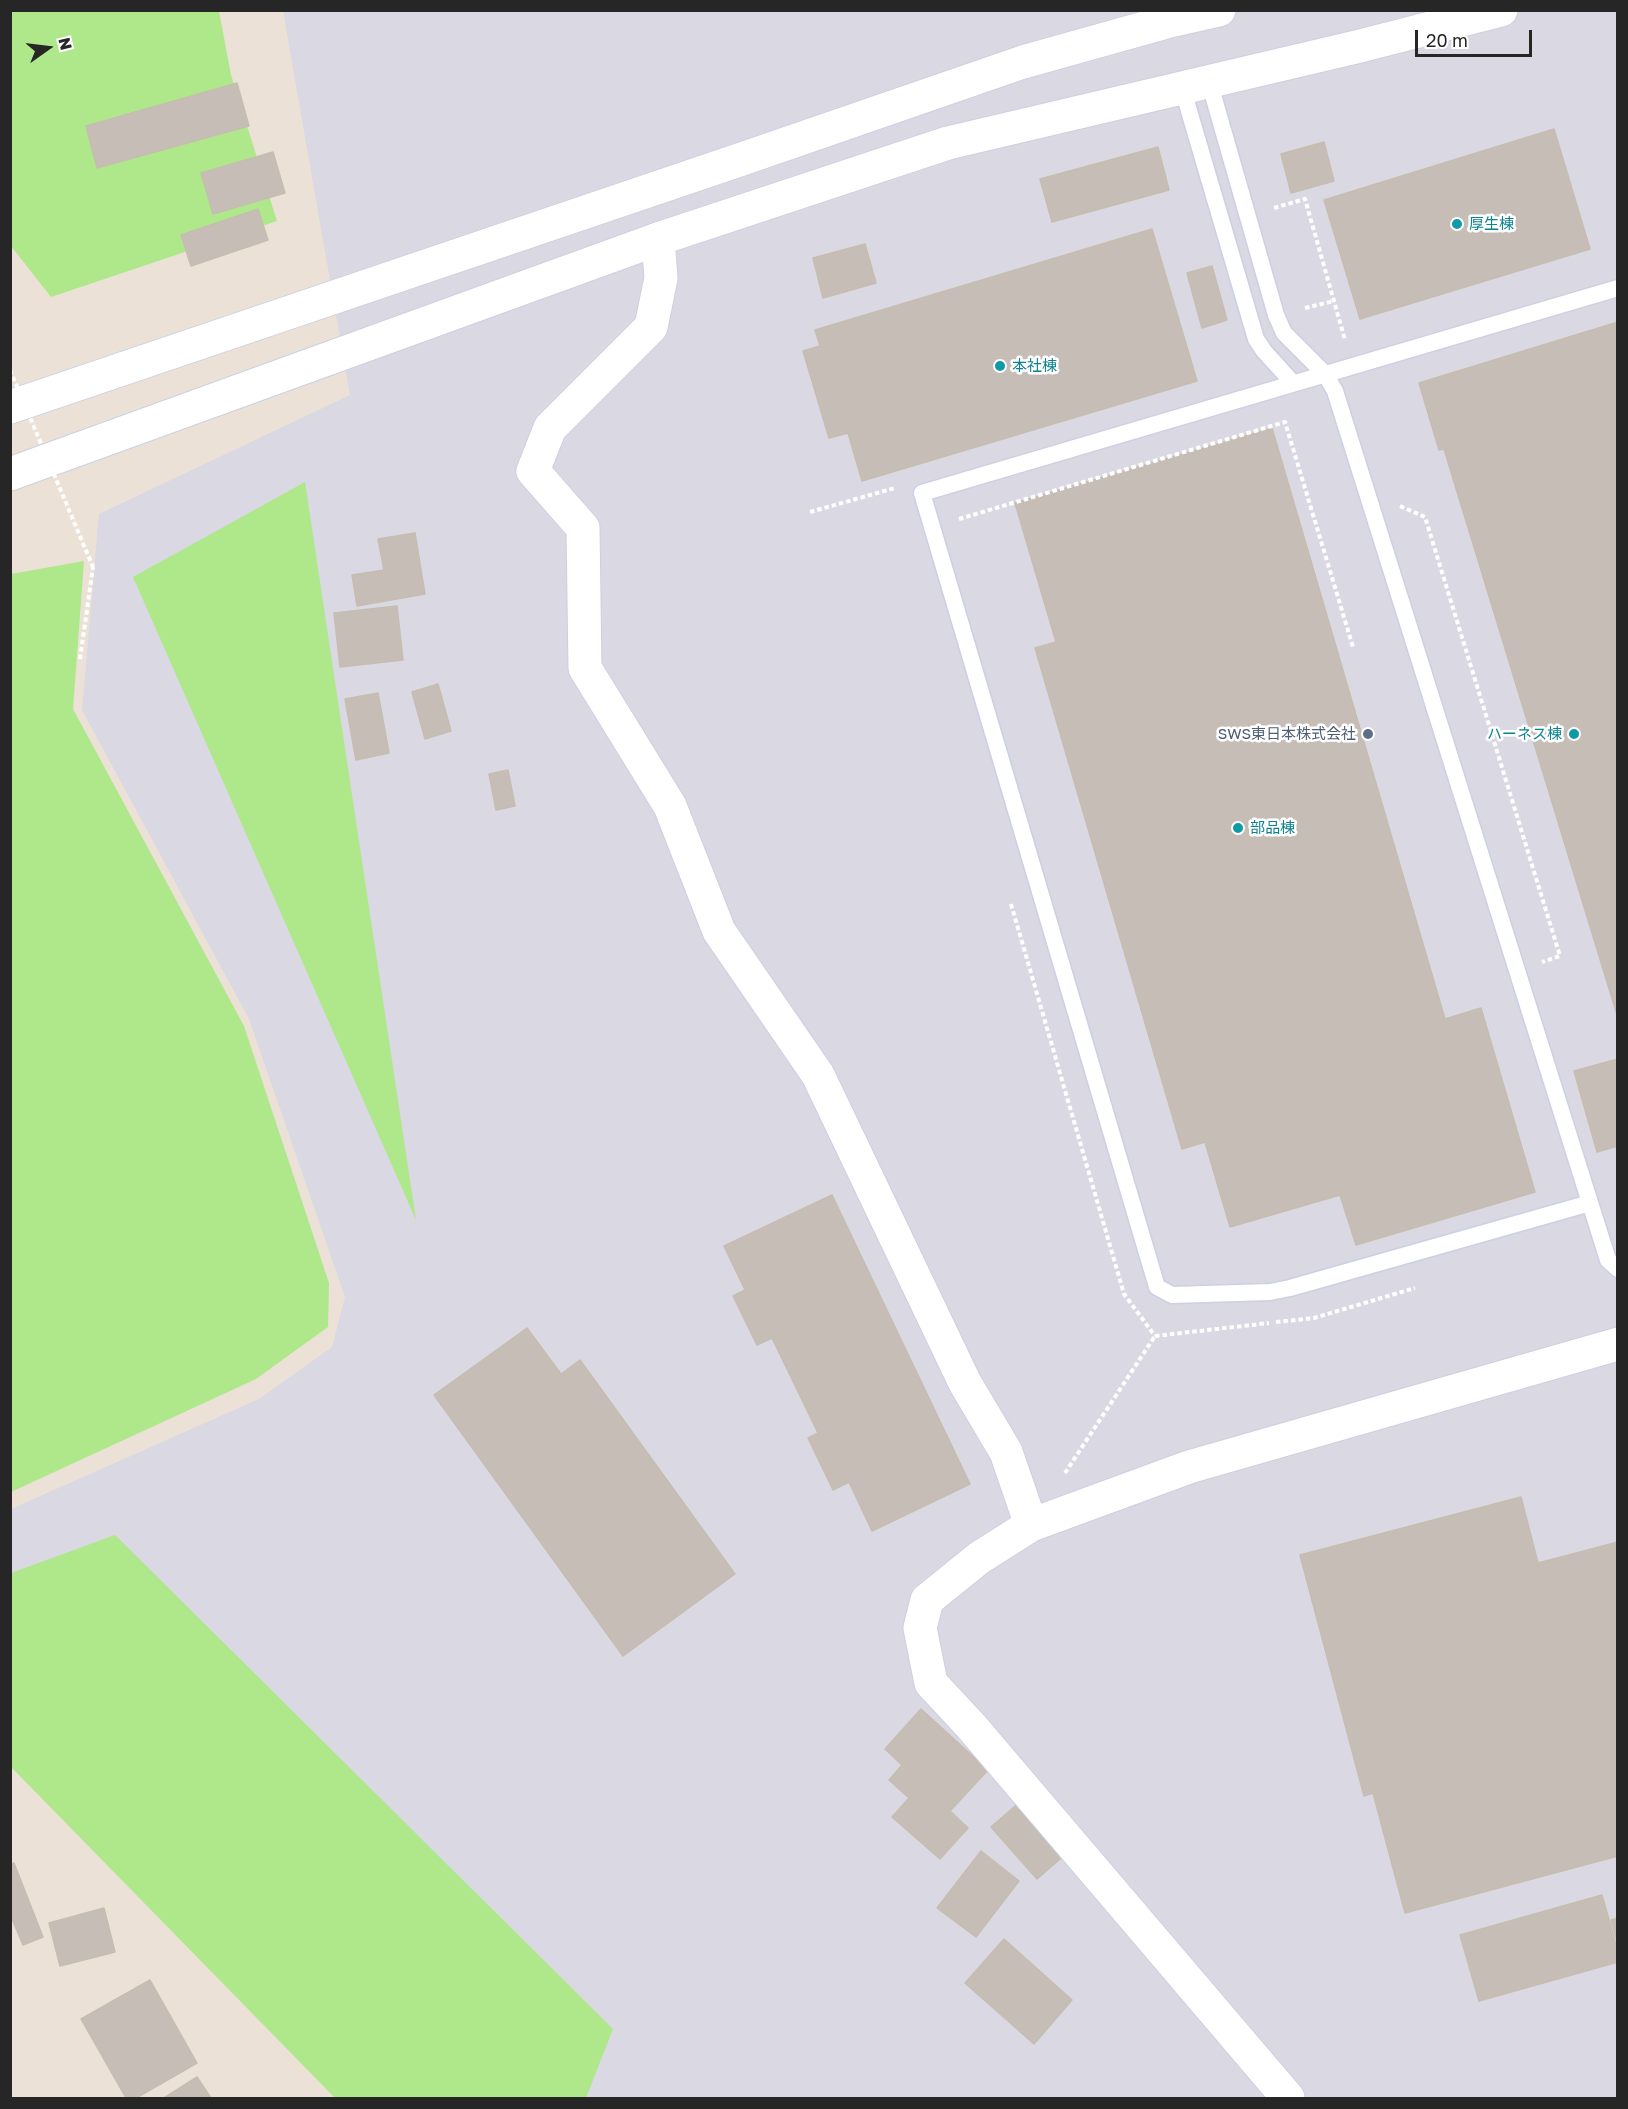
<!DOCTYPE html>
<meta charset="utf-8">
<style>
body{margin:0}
#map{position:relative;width:1628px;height:2109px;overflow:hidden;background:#ebe1d6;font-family:"Golos Text",sans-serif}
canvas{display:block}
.frame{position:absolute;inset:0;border:12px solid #262626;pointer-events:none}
.north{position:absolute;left:18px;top:18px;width:60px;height:60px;-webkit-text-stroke:4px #fff;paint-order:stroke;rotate:76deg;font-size:16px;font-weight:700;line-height:24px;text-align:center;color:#262626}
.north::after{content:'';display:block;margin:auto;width:21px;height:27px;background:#262626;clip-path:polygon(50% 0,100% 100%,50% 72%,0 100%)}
.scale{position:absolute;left:1415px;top:30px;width:117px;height:27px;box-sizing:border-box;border:3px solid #262626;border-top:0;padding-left:8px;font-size:18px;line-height:21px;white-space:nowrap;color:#262626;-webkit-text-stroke:4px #fff;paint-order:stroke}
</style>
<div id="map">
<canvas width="1628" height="2109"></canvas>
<div class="frame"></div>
<div class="north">N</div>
<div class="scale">20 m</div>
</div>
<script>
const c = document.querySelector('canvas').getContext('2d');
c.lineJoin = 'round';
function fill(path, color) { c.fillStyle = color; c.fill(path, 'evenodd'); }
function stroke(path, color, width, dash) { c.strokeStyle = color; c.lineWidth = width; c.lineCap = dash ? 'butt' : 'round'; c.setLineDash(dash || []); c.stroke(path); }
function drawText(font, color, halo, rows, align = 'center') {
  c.font = font + ' "Golos Text","Noto Sans JP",sans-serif'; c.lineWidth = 5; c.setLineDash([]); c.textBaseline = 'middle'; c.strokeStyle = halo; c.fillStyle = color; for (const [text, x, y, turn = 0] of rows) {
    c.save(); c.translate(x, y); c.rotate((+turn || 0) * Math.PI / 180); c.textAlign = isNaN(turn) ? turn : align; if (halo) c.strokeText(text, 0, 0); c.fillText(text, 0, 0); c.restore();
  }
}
fill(new Path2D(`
 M283 11H1617V2098H481L11 1684V1509L259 1399 332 1347 345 1297 249 1019 82 710 99 514 350 395Z`), '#dad8e2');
fill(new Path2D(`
 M11 11H219L231 75 277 221 51 297 11 246Z
 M305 482 416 1220 133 577Z
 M84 561 73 709 244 1026 329 1283 328 1327 256 1379 11 1492V574Z
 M115 1535 613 2029 586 2098H335L11 1767V1573Z`), '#aee88b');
const building = new Path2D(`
 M237 83 249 126 97 168 86 126Z
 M1554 129 1590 249 1360 319 1324 200Z
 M1324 142 1334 181 1291 193 1281 154Z
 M1158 147 1169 190 1052 222 1040 179Z
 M273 152 285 193 213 214 201 173Z
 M258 209 268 240 191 266 181 235Z
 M1152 229 1197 381 862 481 848 433 829 438 803 351 820 346 815 330Z
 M865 244 876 283 823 298 813 258Z
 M1212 266 1227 320 1202 328 1187 273Z
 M1618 322V1018L1444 449 1439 450 1419 383Z
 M1272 428 1445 1019 1481 1008 1535 1192 1356 1245 1340 1195 1230 1227 1205 1142 1182 1149 1035 648 1056 642 1015 503Z
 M415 533 425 594 357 606 352 575 384 570 378 539Z
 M397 606 403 660 340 667 334 613Z
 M438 684 451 731 425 739 412 692Z
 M378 693 389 753 356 760 345 699Z
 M508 770 515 806 496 810 489 774Z
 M1618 1059V1146L1597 1152 1574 1071Z
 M832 1195 970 1484 872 1531 849 1482 833 1490 808 1438 818 1433 772 1338 757 1345 733 1296 745 1290 724 1246Z
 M527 1328 561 1374 580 1360 735 1574 623 1656 434 1395Z
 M1521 1497 1538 1563 1618 1542V1856L1405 1913 1373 1793 1364 1796 1300 1555Z
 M921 1709 988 1770 950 1811 968 1828 940 1859 892 1817 909 1798 889 1780 902 1765 885 1749Z
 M1021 1801 1067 1853 1037 1879 991 1827Z
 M981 1851 1019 1881 976 1937 937 1908Z
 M14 1863 43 1937 23 1945 10 1914V1865Z
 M1602 1895 1618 1952V1962L1479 2001 1460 1935Z
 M104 1908 115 1952 60 1966 49 1923Z
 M1618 1918V1945L1611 1920Z
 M1004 1939 1072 2000 1034 2044 965 1983Z
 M150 1980 197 2063 136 2098H126L81 2019Z
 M197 2077 211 2098H164Z`);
fill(building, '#c6beb6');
stroke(building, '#c6bdb0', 1.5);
const service = new Path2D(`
 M1209 81 1276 315 1284 333 1325 374 1335 391 1608 1260 1618 1269
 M1182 87 1256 339 1264 351 1293 383
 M1590 1203 1290 1288 1270 1292 1172 1295 1157 1287 922 493 1618 288`);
const minor = new Path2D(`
 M658 239 661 278 651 327 550 428 533 471 583 528 585 668 670 806 719 931 818 1075 965 1383 1006 1452 1031 1525
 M1288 2098 971 1726 931 1683 920 1628 927 1600 979 1558 1031 1525 1189 1467 1618 1344`);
const tertiary = new Path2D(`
 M10 407 742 159 1023 62 1166 22 1219 10
 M10 474 658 239 948 143 1356 47 1501 10`);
stroke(service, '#cbd0e2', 19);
stroke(minor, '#cbd0e2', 35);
stroke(tertiary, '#cbd0e2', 35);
stroke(new Path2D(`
 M1274 208 1305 199 1345 340
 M1305 308 1334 301
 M1400 506 1425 517 1560 956 1542 962
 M810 512 895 488
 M959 519 1285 422 1353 647
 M80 659 93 567
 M1011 904 1124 1294 1155 1336
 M1276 1322 1314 1318 1415 1288
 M1155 1336 1269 1323
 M1065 1473 1155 1336`), '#fff', 4, [4.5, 3]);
stroke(service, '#fff', 16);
stroke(minor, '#fff', 33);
stroke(tertiary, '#fff', 33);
stroke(new Path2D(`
 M10 370 93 567`), '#fff', 4, [4.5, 3]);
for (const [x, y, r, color] of [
 [1457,224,6,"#0f9aa8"],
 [1000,366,6,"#0f9aa8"],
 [1368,734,6,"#5c6f8a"],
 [1574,734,6,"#0f9aa8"],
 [1238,828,6,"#0f9aa8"]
]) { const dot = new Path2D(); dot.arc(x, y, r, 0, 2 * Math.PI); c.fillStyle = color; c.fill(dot); stroke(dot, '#fff', 2); }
drawText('15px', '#0d838f', '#fff', [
 ["厚生棟",1469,224],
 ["本社棟",1012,366],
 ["ハーネス棟",1562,734,"right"],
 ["部品棟",1250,828]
], 'left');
drawText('15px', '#4e5e75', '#fff', [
 ["SWS東日本株式会社",1356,734]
], 'right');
</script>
